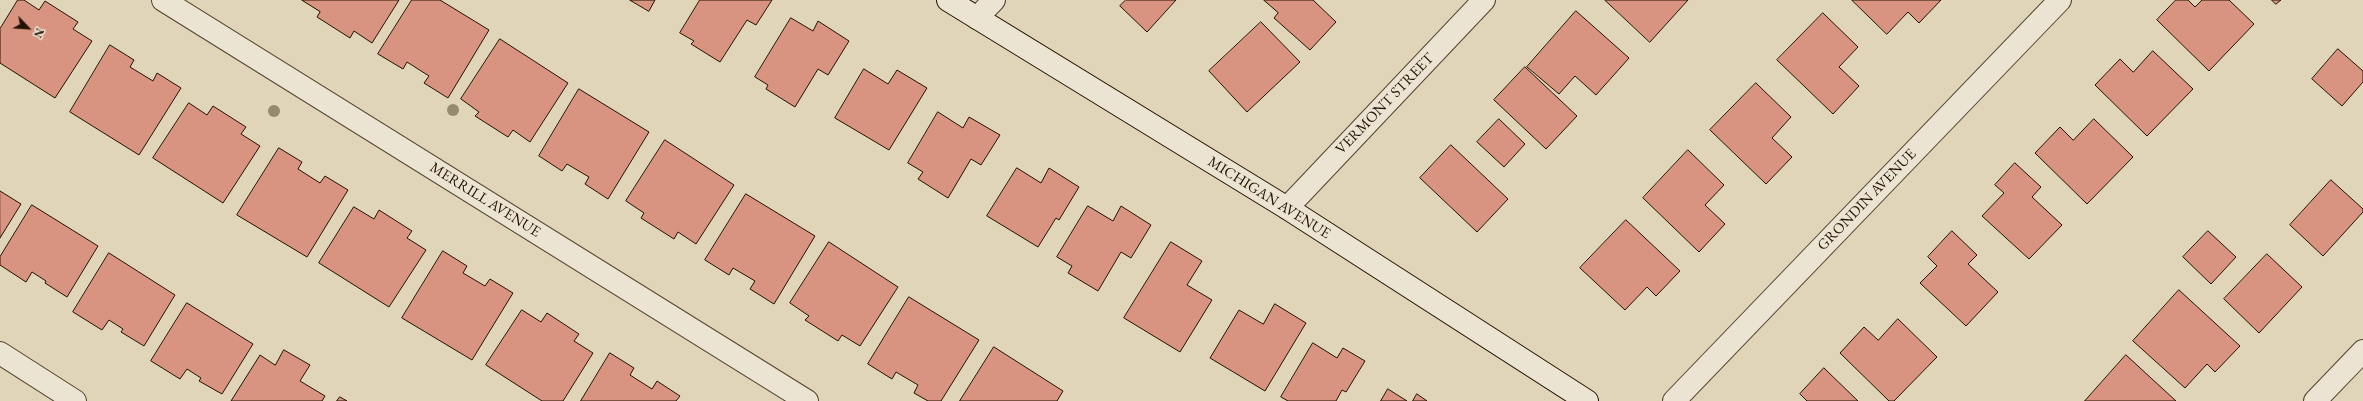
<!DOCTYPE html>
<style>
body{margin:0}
#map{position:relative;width:2363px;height:401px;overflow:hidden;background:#e1d5b9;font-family:"EB Garamond",serif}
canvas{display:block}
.north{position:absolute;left:8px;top:8px;width:40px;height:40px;-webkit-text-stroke:3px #ece4d2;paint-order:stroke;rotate:115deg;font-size:11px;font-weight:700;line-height:16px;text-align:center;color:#231200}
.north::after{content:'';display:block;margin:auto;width:14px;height:18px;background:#231200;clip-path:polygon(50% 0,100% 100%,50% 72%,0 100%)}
</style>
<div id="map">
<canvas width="2363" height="401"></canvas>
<div class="north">N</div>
</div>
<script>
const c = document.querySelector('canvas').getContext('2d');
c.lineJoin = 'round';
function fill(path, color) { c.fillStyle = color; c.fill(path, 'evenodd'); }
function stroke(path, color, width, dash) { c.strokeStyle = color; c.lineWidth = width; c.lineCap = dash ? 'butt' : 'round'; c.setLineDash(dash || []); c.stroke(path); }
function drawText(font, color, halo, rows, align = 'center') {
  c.font = font + ' "EB Garamond",serif'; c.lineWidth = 3; c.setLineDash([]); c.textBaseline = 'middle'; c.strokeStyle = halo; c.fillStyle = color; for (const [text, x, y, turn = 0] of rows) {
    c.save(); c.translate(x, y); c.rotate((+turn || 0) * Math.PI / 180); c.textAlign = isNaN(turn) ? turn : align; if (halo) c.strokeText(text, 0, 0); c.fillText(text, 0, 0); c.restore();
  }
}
const building = new Path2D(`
 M18 0H24L39 10 45 1 78 22 73 29 92 41 55 98 0 63V29Z
 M302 0H399L372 43 354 31 350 38 317 17 320 12Z
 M412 0H440L489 30 448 98 424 83 429 76 407 62 403 69 378 54Z
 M630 0H655L649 11Z
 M700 0H772L756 25 747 20 720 62 691 44 694 41 680 33Z
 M1126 0H1176L1147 32 1120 6Z
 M1264 0H1313L1336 22 1310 50 1274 18 1278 13Z
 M1605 0H1688L1650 42Z
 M1852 0H1941L1919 23 1908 12 1887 34Z
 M2176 0H2188L2195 7 2202 0H2229L2254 24 2209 71 2157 20Z
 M2272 0H2281L2276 4Z
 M1576 11 1629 58 1596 95 1575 76 1559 94 1527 67Z
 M1823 13 1858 47 1839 67 1859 86 1833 114 1777 60Z
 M791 18 813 31 818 21 849 41 828 75 818 69 795 107 766 89 768 85 755 77Z
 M1261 22 1300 62 1247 112 1209 71Z
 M500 39 568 83 530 142 513 130 508 137 475 116 479 112 461 99Z
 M110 45 134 60 130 67 153 81 157 73 181 88 139 155 70 112Z
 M2338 49 2363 71V82L2342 106 2312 79Z
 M2153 51 2193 89 2147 136 2095 85 2120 59 2133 72Z
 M1525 67 1577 116 1546 149 1494 100Z
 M864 69 888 84 897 70 927 88 889 150 835 118Z
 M1756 83 1791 117 1772 138 1792 157 1766 184 1710 130Z
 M579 89 649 132 608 199 585 184 589 177 567 164 562 171 539 156Z
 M189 103 207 115 213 106 246 127 241 134 260 146 223 203 153 158Z
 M938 112 963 128 969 117 1000 135 981 165 971 159 948 198 918 179 923 172 908 163Z
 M1499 119 1525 144 1504 167 1477 142Z
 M2094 119 2133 157 2087 204 2035 153 2060 127 2073 140Z
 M665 140 734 185 696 244 678 232 674 239 641 218 644 213 626 201Z
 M1451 145 1508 199 1477 232 1420 178Z
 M279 148 302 162 298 169 320 183 325 176 348 190 307 257 237 215Z
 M1688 150 1724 185 1705 205 1725 224 1699 252 1643 198Z
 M2015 163 2041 187 2032 197 2062 225 2029 259 1982 216 2004 193 1995 185Z
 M1017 168 1041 183 1049 168 1079 187 1059 220 1056 218 1038 247 987 216Z
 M2331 180 2363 209V212L2323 256 2290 225Z
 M0 191 21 204 0 238Z
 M746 194 815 236 774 304 750 289 755 281 733 268 729 275 705 260Z
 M32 205 98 246 67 297 45 283 46 281 32 272 26 282 0 265V257Z
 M1088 206 1113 221 1121 206 1151 225 1131 258 1121 252 1098 291 1068 273 1072 266 1057 257Z
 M354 207 374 219 379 210 412 231 407 238 426 250 389 307 319 263Z
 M1626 220 1680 271 1656 296 1647 287 1625 310 1580 268Z
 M1952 231 1977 255 1968 264 1998 292 1966 326 1920 283 1937 266 1928 257Z
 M2208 231 2236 257 2211 284 2183 257Z
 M829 242 898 287 860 346 842 335 838 341 805 320 809 316 790 303Z
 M1171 242 1202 261 1187 285 1212 300 1180 352 1124 318Z
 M443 251 467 266 463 273 485 286 490 279 513 293 472 360 402 318Z
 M109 253 175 295 144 346 121 332 123 329 109 320 102 330 73 312Z
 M2267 254 2302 287 2259 333 2224 299Z
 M2179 290 2240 346 2215 372 2207 364 2185 388 2133 341Z
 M909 297 979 340 941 401H928L914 393 918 385 896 372 892 379 868 364Z
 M187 303 253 344 222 394 199 381 201 378 187 369 180 379 151 361Z
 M1275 304 1306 323 1265 391 1210 358 1239 310 1263 324Z
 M522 310 541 322 547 313 579 334 574 341 593 353 563 401H542L486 365Z
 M1898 319 1937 357 1894 401H1889L1840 353 1864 327 1878 340Z
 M1313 343 1337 358 1343 348 1365 361 1346 392 1342 390 1336 401H1288L1281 397Z
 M994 347 1063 391 1057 401H960Z
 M284 350 310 365 300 381 325 396 322 401H231L260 355 275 365Z
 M610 353 634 368 630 375 652 389 657 381 680 396 676 401H581Z
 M2126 355 2176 401H2085Z
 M1824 368 1858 401H1807L1800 394Z
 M1388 389 1407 401H1381Z
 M1417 394 1427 401H1413Z
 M340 397 347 401H337Z`);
fill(building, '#d99481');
stroke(building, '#231200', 1);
const street = new Path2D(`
 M163 0 807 401
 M977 18 994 0
 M1287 208 1484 0
 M0 353 75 401
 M1674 401 2060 0
 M2315 401 2363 351`);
const secondary = new Path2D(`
 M948 0 1287 208 1587 401`);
stroke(street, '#52432e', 24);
stroke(secondary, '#231200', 24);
stroke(street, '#ece4d2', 22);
stroke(secondary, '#ece4d2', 22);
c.fillStyle = '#948b6f';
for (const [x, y] of [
 [453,110],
 [274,111]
]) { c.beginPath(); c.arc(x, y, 6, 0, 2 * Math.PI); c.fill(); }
drawText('15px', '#231200', '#ece4d2', [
 ["VERMONT STREET",1385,104,-46],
 ["MICHIGAN AVENUE",1269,198,32],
 ["MERRILL AVENUE",485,200,32],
 ["GRONDIN AVENUE",1867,200,-46]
]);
</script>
